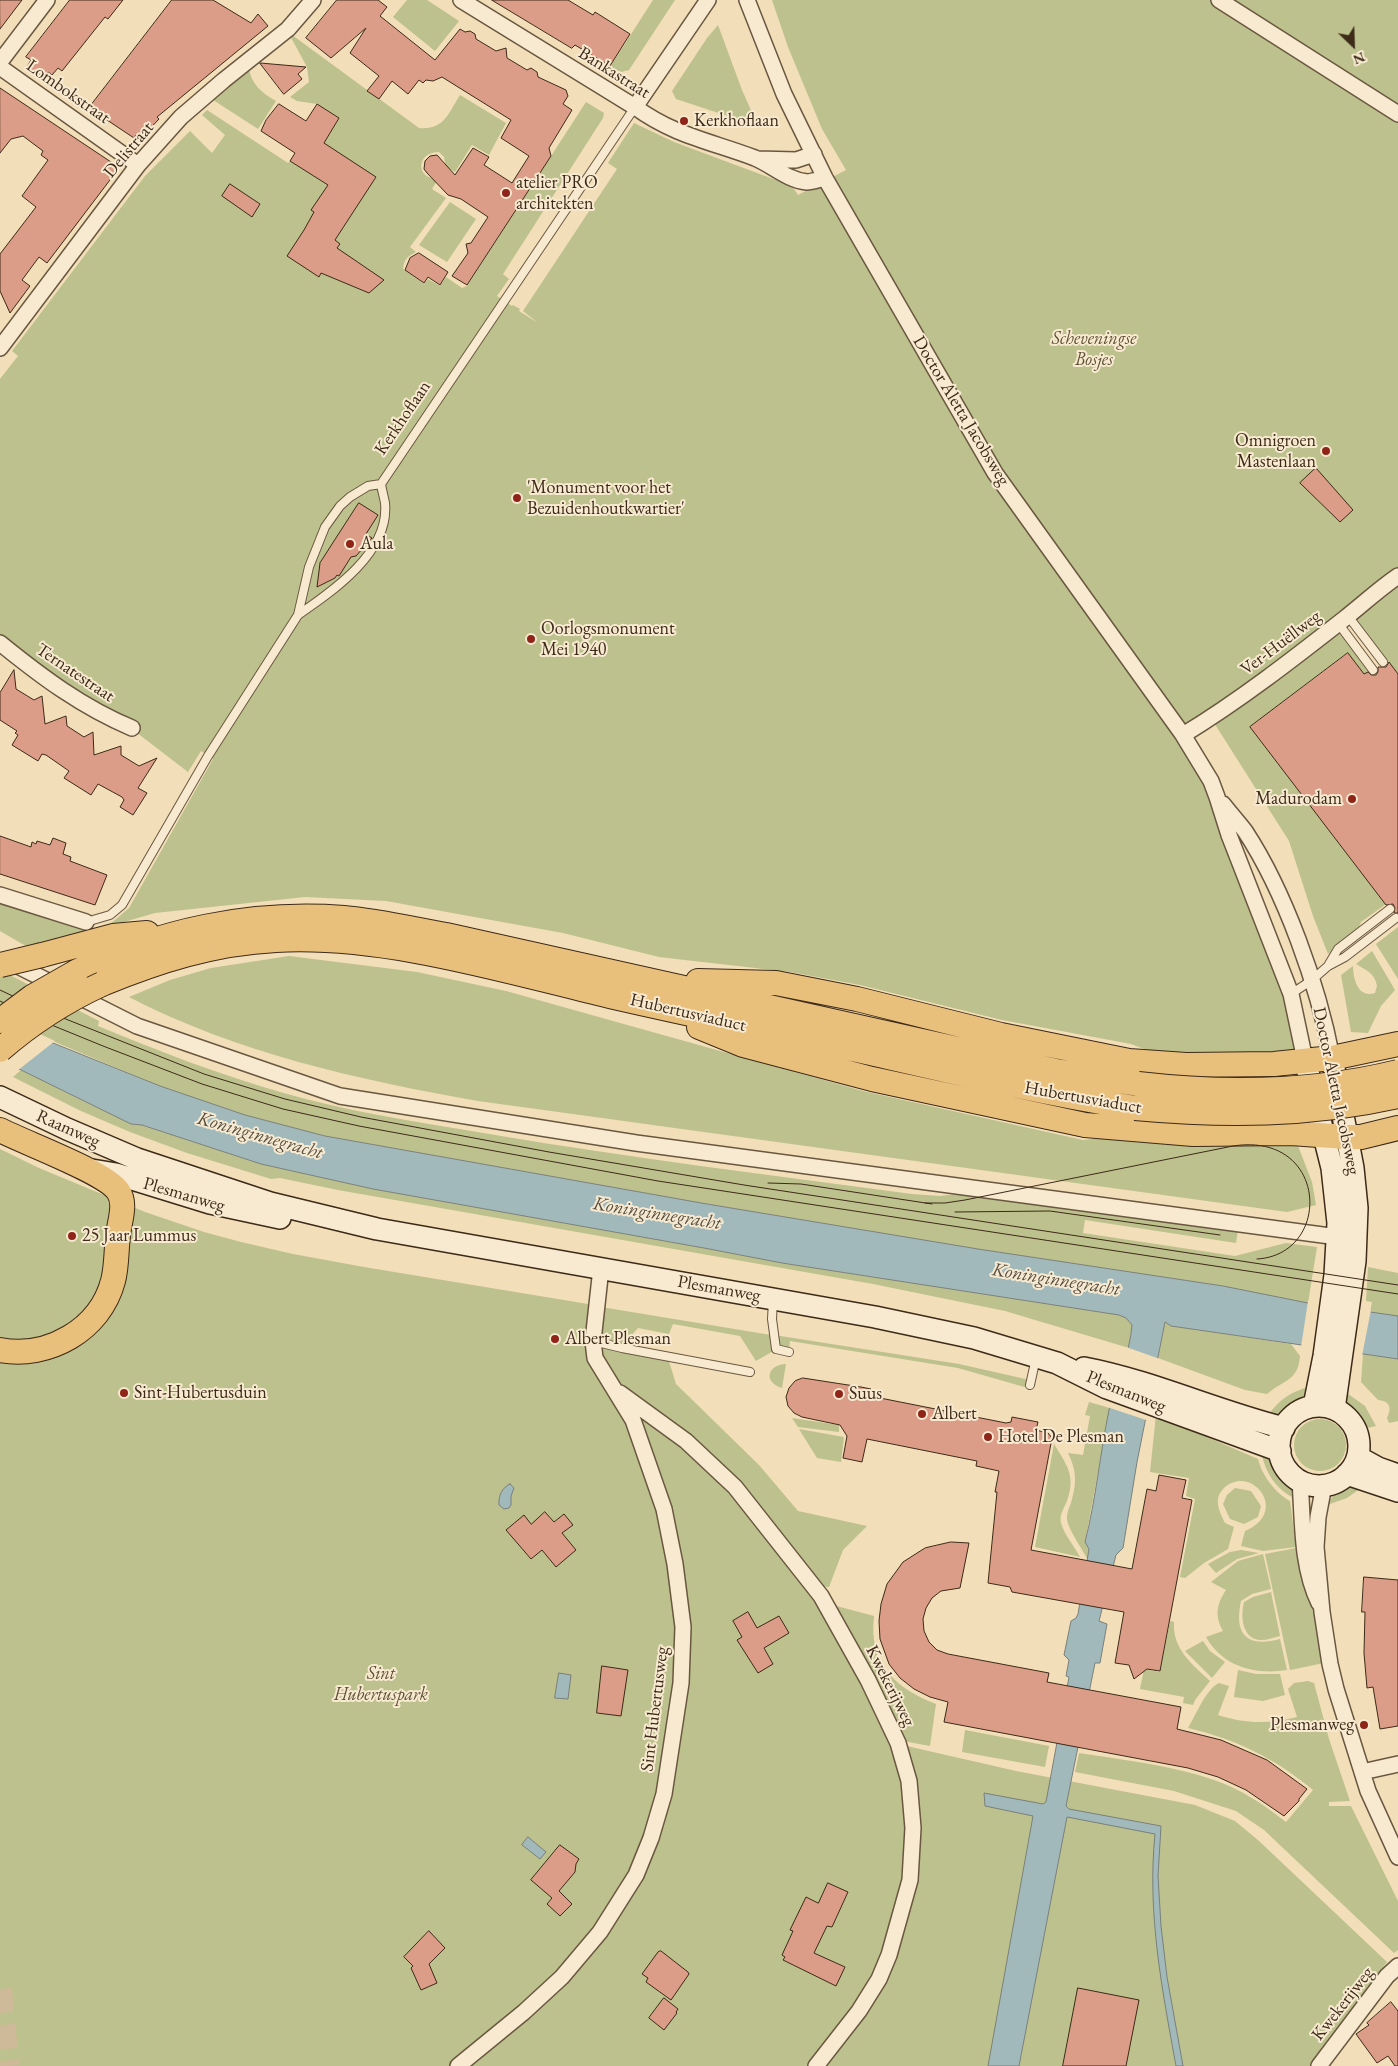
<!DOCTYPE html>
<meta charset="utf-8">
<style>
body{margin:0}
#map{position:relative;width:1398px;height:2066px;overflow:hidden;background:#f2deb8;font-family:"EB Garamond",serif}
canvas{display:block}
.north{position:absolute;left:1328px;top:20px;width:50px;height:50px;-webkit-text-stroke:4px #f7ead1;paint-order:stroke;rotate:156deg;font-size:14px;font-weight:700;line-height:20px;text-align:center;color:#3d2a18}
.north::after{content:'';display:block;margin:auto;width:18px;height:22px;background:#3d2a18;clip-path:polygon(50% 0,100% 100%,50% 72%,0 100%)}
</style>
<div id="map">
<canvas width="1398" height="2066"></canvas>
<div class="north">N</div>
</div>
<script>
const c = document.querySelector('canvas').getContext('2d');
c.lineJoin = 'round';
function fill(path, color) { c.fillStyle = color; c.fill(path, 'evenodd'); }
function stroke(path, color, width, dash) { c.strokeStyle = color; c.lineWidth = width; c.lineCap = dash ? 'butt' : 'round'; c.setLineDash(dash || []); c.stroke(path); }
function drawText(font, color, halo, rows, align = 'center') {
  c.font = font + ' "EB Garamond",serif'; c.lineWidth = 4; c.setLineDash([]); c.textBaseline = 'middle'; c.strokeStyle = halo; c.fillStyle = color; for (const [text, x, y, turn = 0] of rows) {
    c.save(); c.translate(x, y); c.rotate((+turn || 0) * Math.PI / 180); c.textAlign = isNaN(turn) ? turn : align; if (halo) c.strokeText(text, 0, 0); c.fillText(text, 0, 0); c.restore();
  }
}
fill(new Path2D(`
 M407 0H427L459 21 435 51 393 17Z
 M653 0H675L629 70 621 72 610 67Z
 M772 0H1398V674L1387 660 1383 662 1351 616 1339 623 1373 670 1365 676 1347 653 1250 727 1386 904 1361 922 1358 930 1328 954 1313 916 1289 841 1211 718 1183 735 1211 781 1305 1055 1186 1065 1131 1044 1002 1020 860 985 790 972 659 957 563 933 386 901 305 897 155 913 31 949 0 931V904L88 931 109 925 129 908 213 759 201 751 188 772 132 729 0 643V379L18 356 12 351 145 176 190 131 212 153 225 135 202 115 207 110 288 163 290 161 307 171 339 118 317 104 297 101 290 97 309 82 307 67 288 32 419 128C444 130 448 114 460 95L506 123 489 155 472 145 455 172 446 167 444 157 439 152C416 152 415 179 438 179L432 189 446 198 410 247 416 252C408 256 404 259 403 269L424 284 428 279 440 286 446 277 462 288 467 286 586 102 604 113 603 118 503 274 509 279 497 296 512 306 513 305 520 309 519 311 538 323 523 311 617 169 608 163 634 123 674 142 792 186 798 195 846 170 822 129 788 47Z
 M718 25 742 90 758 126 676 99 672 91 707 38Z
 M249 69C252 85 262 93 276 101L258 129 207 96Z
 M450 202 476 219 447 262 419 245Z
 M1398 927V979L1376 944Z
 M1372 951 1395 990 1381 1006 1368 1033 1351 1032 1341 975 1353 966C1353 978 1358 999 1375 993L1377 986C1375 973 1366 970 1356 964Z
 M289 956 417 972 506 991 863 1091 1083 1140 1154 1132 1295 1138 1312 1182 1316 1205 1287 1212 478 1101C359 1080 237 1053 129 997L170 980 211 968Z
 M0 970 99 1021 98 1026C158 1051 218 1074 280 1092 348 1112 419 1122 489 1134 630 1158 771 1175 912 1194L940 1196 964 1193 1238 1230 1236 1243 1085 1220 1083 1233 1235 1256 1286 1243 1317 1247 1308 1303 1223 1286 978 1249 707 1204 325 1136 245 1115 160 1086 0 1019Z
 M21 1070 131 1124 142 1125 261 1164 373 1189 704 1248 782 1263 1119 1315 1126 1318 1132 1325 1129 1348 1005 1311 873 1284 338 1190 280 1178 271 1179 187 1153 130 1132 81 1111 13 1077Z
 M0 1149 39 1168 145 1212 204 1232 241 1242 293 1254 364 1267 594 1305 593 1342 668 1358 676 1384 759 1465 798 1511 867 1526 843 1550 829 1587 815 1586 686 1440 822 1602 898 1744 1016 1771 1195 1805 1235 1821 1259 1841 1387 1962 1316 2056 1311 2066H0Z
 M1368 1267 1398 1273V1316L1370 1312 1372 1302 1366 1301Z
 M595 1306 771 1335 775 1350 756 1361 740 1336 673 1324 669 1334 638 1328 621 1347 594 1340Z
 M1165 1322 1171 1326 1291 1344 1300 1356C1298 1381 1285 1379 1267 1394L1245 1390 1158 1358Z
 M774 1335 959 1364 1030 1380 1028 1388 958 1368 790 1341 789 1351 777 1349Z
 M1363 1354 1398 1359V1421L1389 1423 1387 1418C1392 1408 1390 1401 1378 1400L1361 1382Z
 M786 1364 782 1388C763 1382 767 1365 786 1364Z
 M1309 1387 1310 1388C1302 1400 1286 1419 1269 1414 1279 1400 1292 1391 1309 1387Z
 M1344 1391 1365 1406 1376 1426 1363 1429 1345 1400Z
 M1089 1402 1110 1408 1085 1542 1089 1548 1088 1560C1083 1550 1067 1528 1067 1518 1067 1510 1071 1505 1072 1499 1077 1481 1076 1469 1068 1453L1083 1455 1090 1416 1085 1415Z
 M1156 1415 1258 1459C1262 1475 1275 1493 1290 1501L1296 1547 1263 1551 1241 1546 1245 1531C1291 1512 1251 1463 1224 1488 1213 1498 1219 1511 1225 1523L1234 1527 1228 1549 1204 1563 1185 1578 1180 1577 1195 1499 1186 1496 1189 1478 1150 1472Z
 M792 1418 839 1425V1432L798 1427Z
 M1294 1445a26 26 0 1 1 52 0a26 26 0 1 1-52 0Z
 M799 1429 844 1437 841 1462 817 1458Z
 M1054 1444C1067 1465 1076 1476 1067 1501 1064 1508 1059 1515 1061 1523 1064 1534 1074 1546 1080 1557L1035 1547Z
 M1261 1451 1274 1459 1291 1484 1296 1499C1275 1489 1265 1472 1261 1451Z
 M1348 1486 1361 1488 1347 1498 1327 1505 1336 1491Z
 M1235 1488 1251 1491 1261 1506 1258 1517 1244 1524 1230 1519 1223 1504 1227 1495Z
 M1296 1548 1300 1565 1321 1612 1329 1662 1290 1670 1265 1554Z
 M1241 1550 1259 1553 1237 1559 1216 1573 1208 1564 1230 1552Z
 M1263 1554 1271 1589 1252 1594 1241 1601C1234 1634 1246 1648 1280 1639L1287 1670C1255 1675 1223 1667 1206 1637L1223 1631C1214 1615 1217 1604 1226 1590L1211 1582 1238 1561Z
 M1271 1592 1280 1636C1272 1638 1262 1642 1255 1639 1241 1633 1241 1614 1244 1602L1253 1597Z
 M829 1604 874 1616C868 1663 896 1689 936 1704L930 1746 903 1741Z
 M1170 1621 1174 1622C1172 1649 1193 1665 1210 1681L1195 1700 1193 1705 1183 1703 1184 1697 1140 1689 1144 1669 1160 1672Z
 M1203 1641 1210 1651 1225 1662 1212 1678 1185 1651Z
 M1238 1670 1256 1674H1280L1285 1695 1263 1701 1234 1697Z
 M1308 1681 1314 1683 1329 1739 1350 1801 1329 1802V1806H1351L1398 1901V1950L1394 1953 1264 1830 1236 1811 1174 1791 1075 1772 1079 1753C1123 1760 1171 1765 1214 1780 1241 1789 1264 1805 1286 1822L1313 1790C1276 1759 1236 1739 1188 1728 1196 1715 1206 1689 1219 1683L1229 1686 1218 1715C1245 1724 1269 1724 1297 1717L1288 1689 1294 1683Z
 M965 1730 1049 1746 1045 1767 962 1752Z`), '#bdc18d');
const water = new Path2D(`
 M48 1041 160 1086 245 1115 325 1136 707 1204 978 1249 1223 1286 1308 1303 1398 1316V1359L1171 1326 1165 1322 1137 1462 1123 1548 1116 1555 1099 1621 1107 1624 1100 1663H1095L1066 1806 1069 1809 1161 1826 1158 1876 1161 1926 1167 1977 1183 2066H1176C1162 1989 1147 1913 1155 1834L1067 1817 1019 2066H988L1033 1816 985 1806 984 1793 1043 1804 1046 1802 1069 1677 1066 1676 1069 1660 1064 1655 1071 1621 1076 1618 1078 1614 1089 1549 1085 1542C1096 1499 1100 1454 1109 1410 1115 1381 1130 1355 1132 1325L1126 1318 1119 1315 782 1263 704 1248 373 1189 261 1164 142 1125 131 1124 19 1069Z
 M510 1484 514 1488 511 1496V1505L509 1508 504 1509 499 1505C498 1497 502 1487 510 1484Z
 M559 1673 571 1675 568 1699 555 1698Z
 M528 1837 546 1852 540 1859 522 1845Z`);
fill(water, '#a2b9bb');
stroke(water, '#7a807a', 1);
fill(new Path2D(`
 M0 1017 12 1021 55 1041 17 1071 0 1062Z
 M1308 1301 1371 1310 1362 1356 1301 1347Z
 M1126 1347 1160 1359 1149 1421 1107 1407Z`), '#f2deb8');
const building = new Path2D(`
 M0 0H22L0 29Z
 M70 0H123L108 19 105 17 62 71 58 68 52 75 48 72 44 78 27 67 31 60 26 57Z
 M172 0H213L251 23 258 14 268 26 157 117 159 119 141 138 136 135 134 138 89 108Z
 M337 0H378L387 7 380 16 435 60 460 29 465 32 470 31 475 34 476 39 496 51 506 48 507 58 527 70 531 68 537 72 538 77 566 90 568 96 563 104 572 110 549 148 551 156 467 285 452 276 468 253 466 244 471 243 488 217 461 199 448 195 427 173 424 169 425 161 430 156 437 155 455 175 473 148 489 157 484 165 512 183 529 156 501 138 511 120 442 77 433 81 426 80 423 83 419 80 408 94 392 81 379 99 367 91 379 76 350 53 366 28 331 58 306 38Z
 M492 0H568L593 15 595 12 630 34 610 66 575 45 572 48Z
 M260 63 306 67 298 74 302 79 284 94Z
 M0 88 114 164 116 172 47 263 39 257 22 280 30 286 10 313 0 291V254L36 207 22 196 48 160 41 155 43 151 23 136 11 139 0 153Z
 M279 104 306 121 317 104 339 118 324 143 376 177 335 240 340 244 337 248 384 280 369 293 321 273 319 277 287 256 304 230 314 212 311 210 328 185 290 161 295 153 261 131 266 120Z
 M230 184 260 204 252 217 222 196Z
 M419 253 448 272 440 285 428 277 424 283 405 270 410 258Z
 M1316 468 1353 510 1340 522 1300 483Z
 M359 503 378 515 366 534 372 538 356 556 351 557 339 576 337 575 335 578 317 587 320 563Z
 M1348 653 1364 674 1368 672 1371 675H1376L1378 672V667H1386L1389 662 1398 674V913H1394L1395 908 1393 904 1386 905 1250 727Z
 M14 670 16 689 34 700 42 696 45 724 66 716 67 726 84 737 93 732 94 755 121 746V755L139 766 157 758 138 788 147 793 133 815 120 807 124 800 122 797 98 784 91 795 64 778 69 771 46 755 42 754 38 761 12 745 18 735 15 733 17 731 0 720V693Z
 M0 836 31 847 32 842 36 844 37 841 50 845 53 838 66 843 63 854 71 857 70 861 107 875 95 905 0 874Z
 M803 1378 861 1387 871 1389 870 1396 1006 1423 1011 1422 1012 1417 1038 1422 1036 1430 1048 1433 1052 1438 1031 1550 1132 1569 1147 1489 1156 1491 1159 1475 1186 1480 1182 1498 1192 1500 1160 1671 1147 1669 1134 1679 1129 1665 1115 1663 1124 1612 1012 1592 1010 1587 988 1583 997 1492H995L999 1471 976 1466 977 1461 867 1439 862 1462 843 1458 847 1436 840 1425 802 1417 794 1413 788 1406 786 1397 789 1388 795 1381Z
 M545 1512 554 1522 564 1514 573 1525 562 1533 576 1550 556 1567 542 1550 531 1559 506 1530 524 1515 531 1524Z
 M951 1542 969 1543 960 1588 941 1591 932 1598 926 1608 923 1619 924 1631 929 1642 937 1650 948 1654 1049 1673 1047 1682 1181 1707 1177 1729 1221 1740 1267 1760 1307 1789 1299 1799V1801L1284 1816 1246 1790 1218 1777 1188 1768 944 1722 948 1702 930 1697 914 1689 900 1678 889 1664 880 1639 879 1621 881 1604 887 1584 903 1562 925 1548Z
 M1364 1577 1398 1580V1726L1380 1729 1373 1687 1367 1688 1364 1653 1365 1612H1362Z
 M748 1612 757 1628 779 1616 789 1633 764 1648 773 1664 758 1673 737 1640 742 1637 733 1621Z
 M602 1666 628 1670 621 1716 597 1713Z
 M560 1845 579 1859 576 1864 575 1872 559 1891 572 1904 560 1916 547 1904 552 1898 531 1880Z
 M828 1883 848 1892 832 1927 827 1926 814 1953 845 1967 836 1986 783 1960 785 1957 782 1955 793 1931 790 1930 806 1897 818 1903Z
 M429 1931 445 1948 429 1964 437 1983 421 1990 411 1968 413 1966 404 1957Z
 M661 1951 688 1972 689 1974 671 2000 646 1982 648 1978 642 1974 658 1952Z
 M1078 1988 1139 2000 1126 2066H1063Z
 M664 1998 678 2009 676 2012 677 2013 664 2030 649 2018Z
 M1391 2002 1398 2011V2066H1395L1388 2056 1377 2063 1356 2034 1369 2025 1367 2023Z`);
fill(building, '#db9d87');
stroke(building, '#3d2a18', 1);
stroke(new Path2D(`
 M0 1989 7 2066`), '#ceba98', 24, [24, 12]);
const lane = new Path2D(`
 M381 484 635 107
 M1348 616 1383 662
 M1338 623 1373 670
 M86 922 110 915 122 905 208 756 298 615 309 567 325 527 340 506 350 497 368 486 381 484C382 491 384 497 385 503 390 552 333 591 298 615
 M1329 964 1338 949 1390 909
 M1291 994 1312 980 1328 966 1345 957 1396 918
 M773 1301 772 1319 776 1349 789 1352
 M593 1341 622 1348 750 1372
 M1030 1385 1036 1358`);
const street = new Path2D(`
 M461 0 635 107C675 136 710 141 755 158 772 165 787 180 807 182 812 182 820 179 825 178
 M747 0 784 94 825 178 995 473 1183 735 1211 781 1217 797 1229 835 1291 994 1305 1060
 M1219 0 1398 114
 M0 62 47 0
 M0 67 138 165
 M635 107 708 0
 M757 159 796 160 814 154
 M0 348 138 165 181 117 224 80 288 29 313 0
 M0 643C42 677 82 707 132 728
 M1183 735C1239 701 1293 659 1344 619 1363 604 1379 589 1398 576
 M1223 804C1230 813 1238 822 1245 831 1285 892 1318 985 1332 1058
 M0 895 86 922
 M10 962 137 1026 340 1096 636 1143 1345 1238
 M620 1393 686 1441 735 1487 821 1596 868 1680 898 1743 909 1781 913 1828 910 1880 889 1955 879 1979 859 2011 816 2066
 M1300 1481C1303 1521 1301 1566 1319 1603
 M1324 1485 1318 1517 1316 1547 1322 1612 1330 1664 1336 1689 1368 1791 1398 1857
 M1362 1772 1398 1764
 M458 2066 524 2012 562 1977 600 1932 636 1875 651 1838 664 1794 681 1683 683 1627 675 1564 664 1509 633 1420 595 1358 593 1341 601 1268
 M1319 2066 1387 1976 1398 1966`);
const secondary = new Path2D(`
 M1332 1058 1353 1168 1357 1208 1355 1261 1334 1409
 M1305 1060 1332 1168 1338 1223 1335 1275 1324 1356 1314 1406
 M0 1097 67 1129 137 1159 270 1203 377 1229 875 1317 974 1338 1057 1363 1107 1388 1280 1451
 M92 1170 116 1174 210 1203 280 1218
 M1084 1368C1152 1381 1216 1411 1284 1428
 M1279 1446a40 40 0 1 1 80 0a40 40 0 1 1-80 0Z
 M1358 1457 1378 1468 1398 1475
 M1347 1474 1398 1491`);
const primary = new Path2D(`
 M42 955 113 936 147 933
 M76 972C158 930 252 911 344 918 378 921 412 929 446 935L1056 1071 1138 1084
 M698 981 776 983 857 999 1001 1035 1129 1061 1186 1065 1274 1064 1332 1058 1398 1044
 M102 984C158 961 214 943 276 940 384 934 505 971 610 996 688 1014 766 1030 844 1047 941 1069 1036 1092 1135 1108
 M699 1027 743 1045 872 1079 1085 1125 1193 1134 1291 1133 1346 1137H1361L1398 1128
 M0 1130C25 1143 105 1172 118 1191 127 1204 119 1222 118 1236 116 1251 117 1266 113 1281 100 1330 48 1359 0 1350`);
stroke(lane, '#6a5740', 10);
stroke(street, '#6a5740', 18);
stroke(secondary, '#3d2a18', 24);
stroke(primary, '#3d2a18', 26);
stroke(lane, '#f7ead1', 8);
stroke(street, '#f7ead1', 15);
stroke(secondary, '#f7ead1', 21);
stroke(primary, '#e9bf7c', 24);
stroke(new Path2D(`
 M0 990 38 1008 204 1074 285 1099 361 1117 549 1152 744 1185 1398 1285
 M0 1001 32 1017 103 1046 202 1084 283 1109 359 1126 658 1181 1398 1294
 M768 1183 801 1184 932 1204
 M925 1203H945L965 1200 1233 1146C1329 1131 1333 1255 1257 1259
 M955 1212 1050 1211 1220 1235`), '#3d2a18', 1);
const primaryBridge = new Path2D(`
 M0 965 42 955
 M0 1021 32 997 76 972
 M0 1050C31 1023 65 1001 102 984
 M1138 1084C1225 1094 1313 1093 1398 1072
 M1135 1108C1223 1116 1311 1116 1398 1096`);
stroke(primaryBridge, '#3d2a18', 26, []);
stroke(primaryBridge, '#e9bf7c', 24);
for (const [x, y, r, color] of [
 [684,121,5,"#8f2418"],
 [506,193,5,"#8f2418"],
 [1326,451,5,"#8f2418"],
 [517,498,5,"#8f2418"],
 [350,544,5,"#8f2418"],
 [531,639,5,"#8f2418"],
 [1352,799,5,"#8f2418"],
 [72,1236,5,"#8f2418"],
 [555,1339,5,"#8f2418"],
 [124,1393,5,"#8f2418"],
 [839,1394,5,"#8f2418"],
 [922,1414,5,"#8f2418"],
 [988,1437,5,"#8f2418"],
 [1364,1725,5,"#8f2418"]
]) { const dot = new Path2D(); dot.arc(x, y, r, 0, 2 * Math.PI); c.fillStyle = color; c.fill(dot); stroke(dot, '#f7ead1', 2); }
drawText('18px', '#3d2a18', '#f7ead1', [
 ["Bankastraat",614,73,32],
 ["Lombokstraat",68,92,35],
 ["Delistraat",129,150,-50],
 ["Doctor Aletta Jacobsweg",961,411,59],
 ["Kerkhoflaan",403,418,-56],
 ["Ver-Huëllweg",1281,643,-37],
 ["Ternatestraat",75,673,34],
 ["Hubertusviaduct",688,1013,13],
 ["Doctor Aletta Jacobsweg",1336,1091,78],
 ["Hubertusviaduct",1083,1098,10],
 ["Raamweg",68,1129,24],
 ["Plesmanweg",184,1195,16],
 ["Plesmanweg",719,1289,10],
 ["Plesmanweg",1126,1392,22],
 ["Kwekerijweg",890,1686,63],
 ["Sint Hubertusweg",655,1709,-83],
 ["Kwekerijweg",1343,2004,-52]
]);
drawText('18px', '#3d2a18', '#f7ead1', [
 ["Kerkhoflaan",694,121],
 ["atelier PRO",516,183],
 ["architekten",516,204],
 ["Omnigroen",1316,441,"right"],
 ["Mastenlaan",1316,462,"right"],
 ["'Monument voor het",527,488],
 ["Bezuidenhoutkwartier'",527,509],
 ["Aula",360,544],
 ["Oorlogsmonument",541,629],
 ["Mei 1940",541,650],
 ["Madurodam",1342,799,"right"],
 ["25 Jaar Lummus",82,1236],
 ["Albert Plesman",565,1339],
 ["Sint-Hubertusduin",134,1393],
 ["Suus",849,1394],
 ["Albert",932,1414],
 ["Hotel De Plesman",998,1437],
 ["Plesmanweg",1354,1725,"right"]
], 'left');
drawText('italic 18px', '#5d5035', '#f7ead1', [
 ["Scheveningse",1094,339],
 ["Bosjes",1094,360],
 ["Sint",381,1674],
 ["Hubertuspark",381,1695]
]);
drawText('italic 19px', '#564e41', '#f7ead1', [
 ["Koninginnegracht",260,1136,16],
 ["Koninginnegracht",657,1214,9],
 ["Koninginnegracht",1056,1280,9]
]);
</script>
